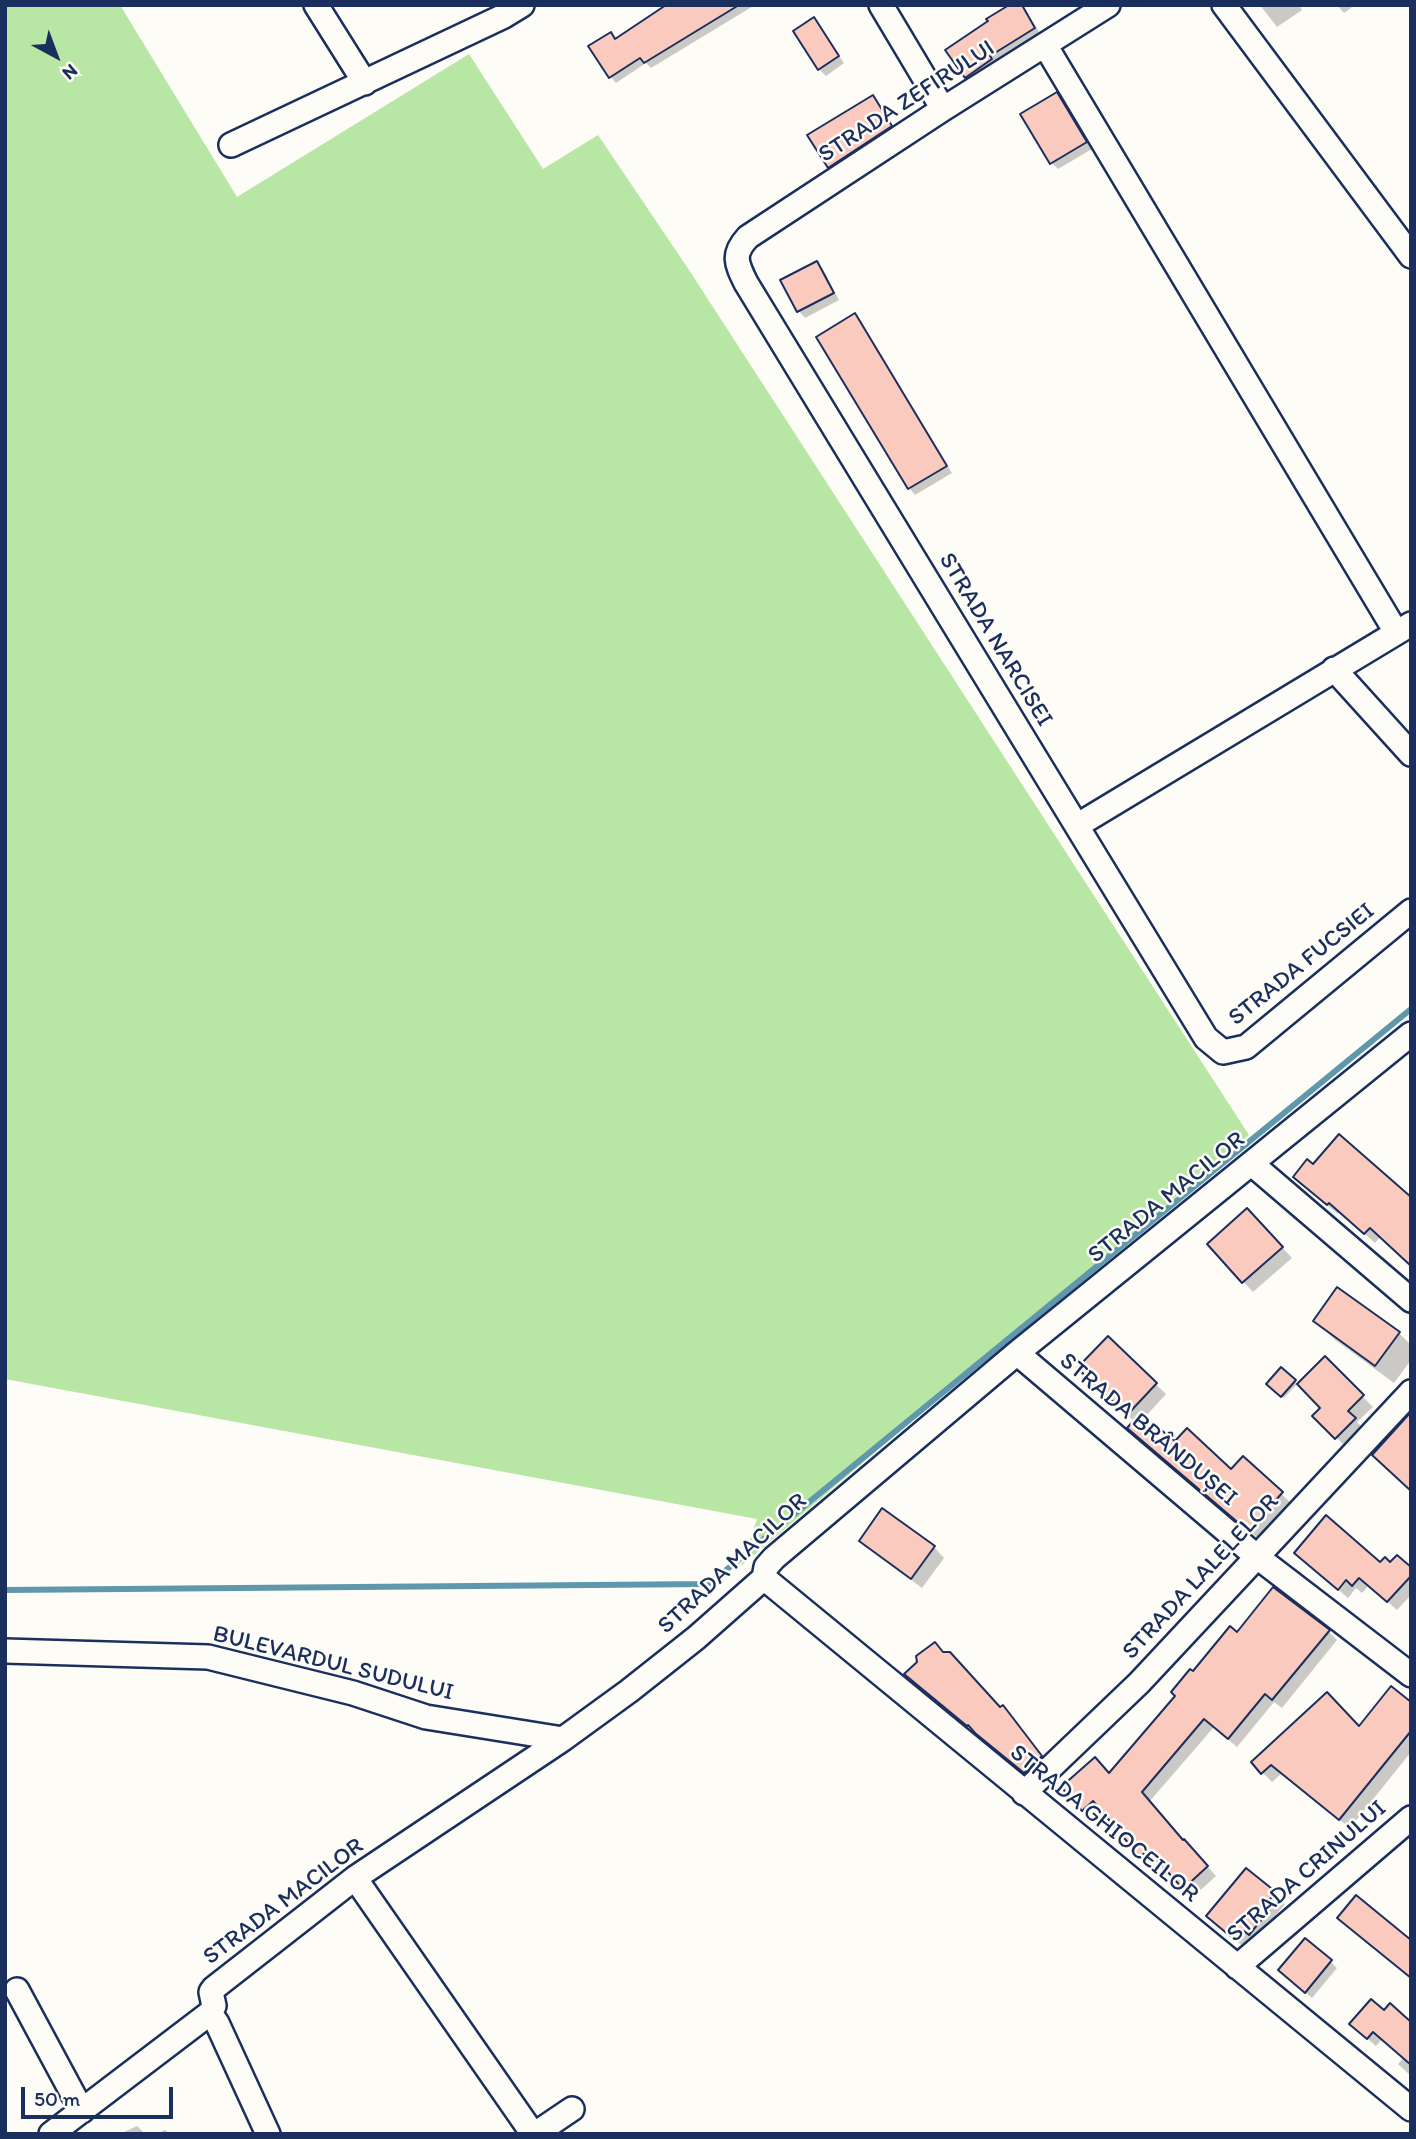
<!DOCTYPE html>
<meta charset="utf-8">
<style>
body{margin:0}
#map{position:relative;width:1416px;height:2139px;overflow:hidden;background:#fdfcf7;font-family:Itim,sans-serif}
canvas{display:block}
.frame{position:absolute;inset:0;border:7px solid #1b2f5e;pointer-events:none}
.north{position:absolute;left:21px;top:21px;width:70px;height:70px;-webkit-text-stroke:5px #fdfcf7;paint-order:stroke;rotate:139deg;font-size:19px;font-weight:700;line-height:28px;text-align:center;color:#1b2f5e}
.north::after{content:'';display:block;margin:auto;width:24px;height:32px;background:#1b2f5e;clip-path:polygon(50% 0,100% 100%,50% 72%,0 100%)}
.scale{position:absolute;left:21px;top:2087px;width:152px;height:32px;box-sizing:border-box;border:4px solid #1b2f5e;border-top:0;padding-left:9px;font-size:21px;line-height:24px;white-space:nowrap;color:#1b2f5e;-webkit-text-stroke:5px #fdfcf7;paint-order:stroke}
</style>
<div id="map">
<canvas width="1416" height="2139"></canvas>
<div class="frame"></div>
<div class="north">N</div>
<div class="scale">50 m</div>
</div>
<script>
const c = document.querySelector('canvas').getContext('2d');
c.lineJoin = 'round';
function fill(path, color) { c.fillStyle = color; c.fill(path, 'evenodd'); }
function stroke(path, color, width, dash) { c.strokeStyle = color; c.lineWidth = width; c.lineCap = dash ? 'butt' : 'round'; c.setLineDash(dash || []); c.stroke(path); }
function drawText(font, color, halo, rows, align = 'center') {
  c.font = font + ' Itim,sans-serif'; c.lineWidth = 5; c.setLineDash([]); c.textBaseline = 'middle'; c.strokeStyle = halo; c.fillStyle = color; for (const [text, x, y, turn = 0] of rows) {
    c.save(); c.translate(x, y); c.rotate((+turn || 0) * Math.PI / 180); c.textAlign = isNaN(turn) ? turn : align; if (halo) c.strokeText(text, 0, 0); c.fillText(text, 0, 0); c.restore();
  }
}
fill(new Path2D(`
 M5 5H120L237 197 469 54 543 169 598 135 689 270 1249 1135 741 1566 757 1519 5 1379Z`), '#b8e6a4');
fill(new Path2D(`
 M671 5H755L651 68 646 63 616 83 611 77 610 34 617 40Z
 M1022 5 1041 35 995 63 997 66 972 84 966 77Z
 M1260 5H1299L1302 10 1277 27Z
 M1337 5H1355L1344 13Z
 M814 20 844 63 826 76 819 69Z
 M1056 94 1063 100 1092 149 1058 169 1052 163Z
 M873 97 897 133 835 173 829 167Z
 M816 263 823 269 839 300 805 318 799 311 783 281Z
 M855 315 861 322 952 473 915 495 909 488 818 337Z
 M1313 1167 1381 1236 1375 1243 1340 1212 1338 1214 1305 1187Z
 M1257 1220 1292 1258 1253 1292 1209 1245Z
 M1338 1289 1399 1333 1411 1345V1360L1394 1383 1334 1339 1315 1321Z
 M1108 1339 1166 1394 1144 1418 1175 1443 1231 1472 1243 1459 1291 1503 1259 1539 1139 1438 1135 1422 1079 1368Z
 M1325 1359 1373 1407 1357 1422 1365 1430 1347 1448 1314 1416 1323 1408Z
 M1281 1369 1297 1384 1284 1398 1268 1384Z
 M883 1510 934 1547 944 1558 922 1588 871 1550 861 1540Z
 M1305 1561 1391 1565 1411 1570V1595L1397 1610 1369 1585 1362 1593 1356 1588 1348 1598Z
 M1328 1631 1337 1640 1282 1708 1274 1702 1237 1747 1214 1727 1149 1802 1216 1876 1193 1897 1158 1858 1150 1865 1102 1809 1092 1818 1083 1809 1193 1674 1237 1635Z
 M935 1644 1000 1709 1002 1707 1013 1717 1051 1767 1035 1782 916 1684Z
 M1411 1704V1752L1350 1828 1281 1774 1272 1782 1253 1763 1359 1728Z
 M1246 1870 1285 1904 1275 1916 1279 1921 1247 1950 1208 1916Z
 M1306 1940 1337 1968 1312 1998 1287 1976Z
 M1384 2013 1411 2024V2076L1398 2064 1404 2057 1383 2038 1376 2046 1360 2032Z
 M137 2126 145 2134H120Z
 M165 2130 170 2134H157Z`), '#0003');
stroke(new Path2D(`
 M5 1590 709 1584 1411 1009`), '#5f98ad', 6);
const building = new Path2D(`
 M666 5H739L644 63 640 58 609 78 588 46 611 32 615 39Z
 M1009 5H1022L1035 28 990 56 992 59 965 78 945 50 988 21 986 19Z
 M814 17 839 56 818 70 793 31Z
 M1057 92 1087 142 1050 164 1020 114Z
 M873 95 892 126 828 168 807 135Z
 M817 261 834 293 797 312 780 280Z
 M855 313 947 466 908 489 816 337Z
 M1339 1134 1411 1197V1266L1370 1228 1364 1234 1329 1203 1327 1205 1293 1177 1307 1159 1313 1164Z
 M1247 1208 1283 1247 1242 1283 1207 1244Z
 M1337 1287 1400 1332 1375 1366 1313 1321Z
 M1108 1336 1157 1383 1127 1415 1077 1368Z
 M1325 1356 1364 1395 1348 1411 1356 1418 1335 1439 1312 1416 1320 1408 1297 1384Z
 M1281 1367 1296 1380 1281 1397 1266 1384Z
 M1140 1413 1175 1441 1187 1428 1231 1469 1243 1456 1283 1492 1248 1531 1127 1428Z
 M1410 1413H1411V1491L1372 1455Z
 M882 1508 935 1546 911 1579 859 1541Z
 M1326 1515 1380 1562 1385 1557 1390 1562 1397 1555 1411 1567V1576L1387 1602 1359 1578 1352 1586 1346 1580 1338 1590 1294 1553Z
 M1273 1587 1330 1630 1272 1700 1265 1694 1228 1739 1204 1719 1142 1792 1183 1840 1184 1839 1208 1866 1183 1889 1148 1850 1140 1857 1093 1801 1082 1811 1061 1787 1095 1757 1109 1773 1175 1696 1171 1692 1190 1669 1193 1671 1230 1626 1237 1632Z
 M935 1642 943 1652H950L1000 1707 1003 1705 1042 1756 1024 1773 975 1733 968 1725 967 1726 904 1674 917 1662 916 1656Z
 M1391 1686 1411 1702V1731L1339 1820 1271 1765 1261 1774 1251 1762 1327 1692 1359 1726Z
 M1246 1868 1276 1892 1265 1905 1270 1909 1249 1935 1244 1931 1236 1941 1206 1916Z
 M1356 1895 1411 1940V1978L1337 1918Z
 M1305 1938 1332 1960 1305 1993 1278 1970Z
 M1371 1999 1384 2010 1390 2003 1411 2022V2065L1373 2032 1367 2039 1349 2024Z`);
fill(building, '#f9cabd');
stroke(building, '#1b2f5e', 2);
const minor = new Path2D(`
 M316 5 365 83
 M881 5 943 109
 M1108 5 943 109 748 237C732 254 736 263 746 283L1206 1038 1223 1052 1246 1047 1411 911
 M1224 5 1411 256
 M1045 45 1396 632
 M231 145 504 16 522 5
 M1334 669 1411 754
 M1078 825 1411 624
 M1252 1164 1411 1300
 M1017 1353 1256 1556 1411 1675
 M764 1578 1411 2109
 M5 1651 208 1657 353 1693 426 1717 563 1739
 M1024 1793 1139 1683 1411 1392
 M355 1878 533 2134
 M1237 1967 1411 1818
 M17 1990 82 2111
 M210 2013 217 2023 268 2134
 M51 2134 210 2013 214 2006 211 1992 214 1988 355 1878 563 1739 629 1691 696 1638 764 1578 766 1567 774 1558 1017 1353 1411 1034
 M535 2134 572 2109`);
stroke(minor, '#1b2f5e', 28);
stroke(minor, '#fdfcf7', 23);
drawText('24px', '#1b2f5e', '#fdfcf7', [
 ["STRADA ZEFIRULUI",907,102,-33],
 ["STRADA NARCISEI",995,640,59],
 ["STRADA FUCSIEI",1302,965,-39],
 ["STRADA MACILOR",1167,1198,-39],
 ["STRADA BRÂNDUȘEI",1148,1430,40],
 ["STRADA MACILOR",733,1564,-43],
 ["STRADA LALELELOR",1201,1577,-47],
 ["BULEVARDUL SUDULUI",333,1664,14],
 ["STRADA GHIOCEILOR",1104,1824,39],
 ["STRADA CRINULUI",1307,1872,-41],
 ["STRADA MACILOR",284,1902,-37]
]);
</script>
